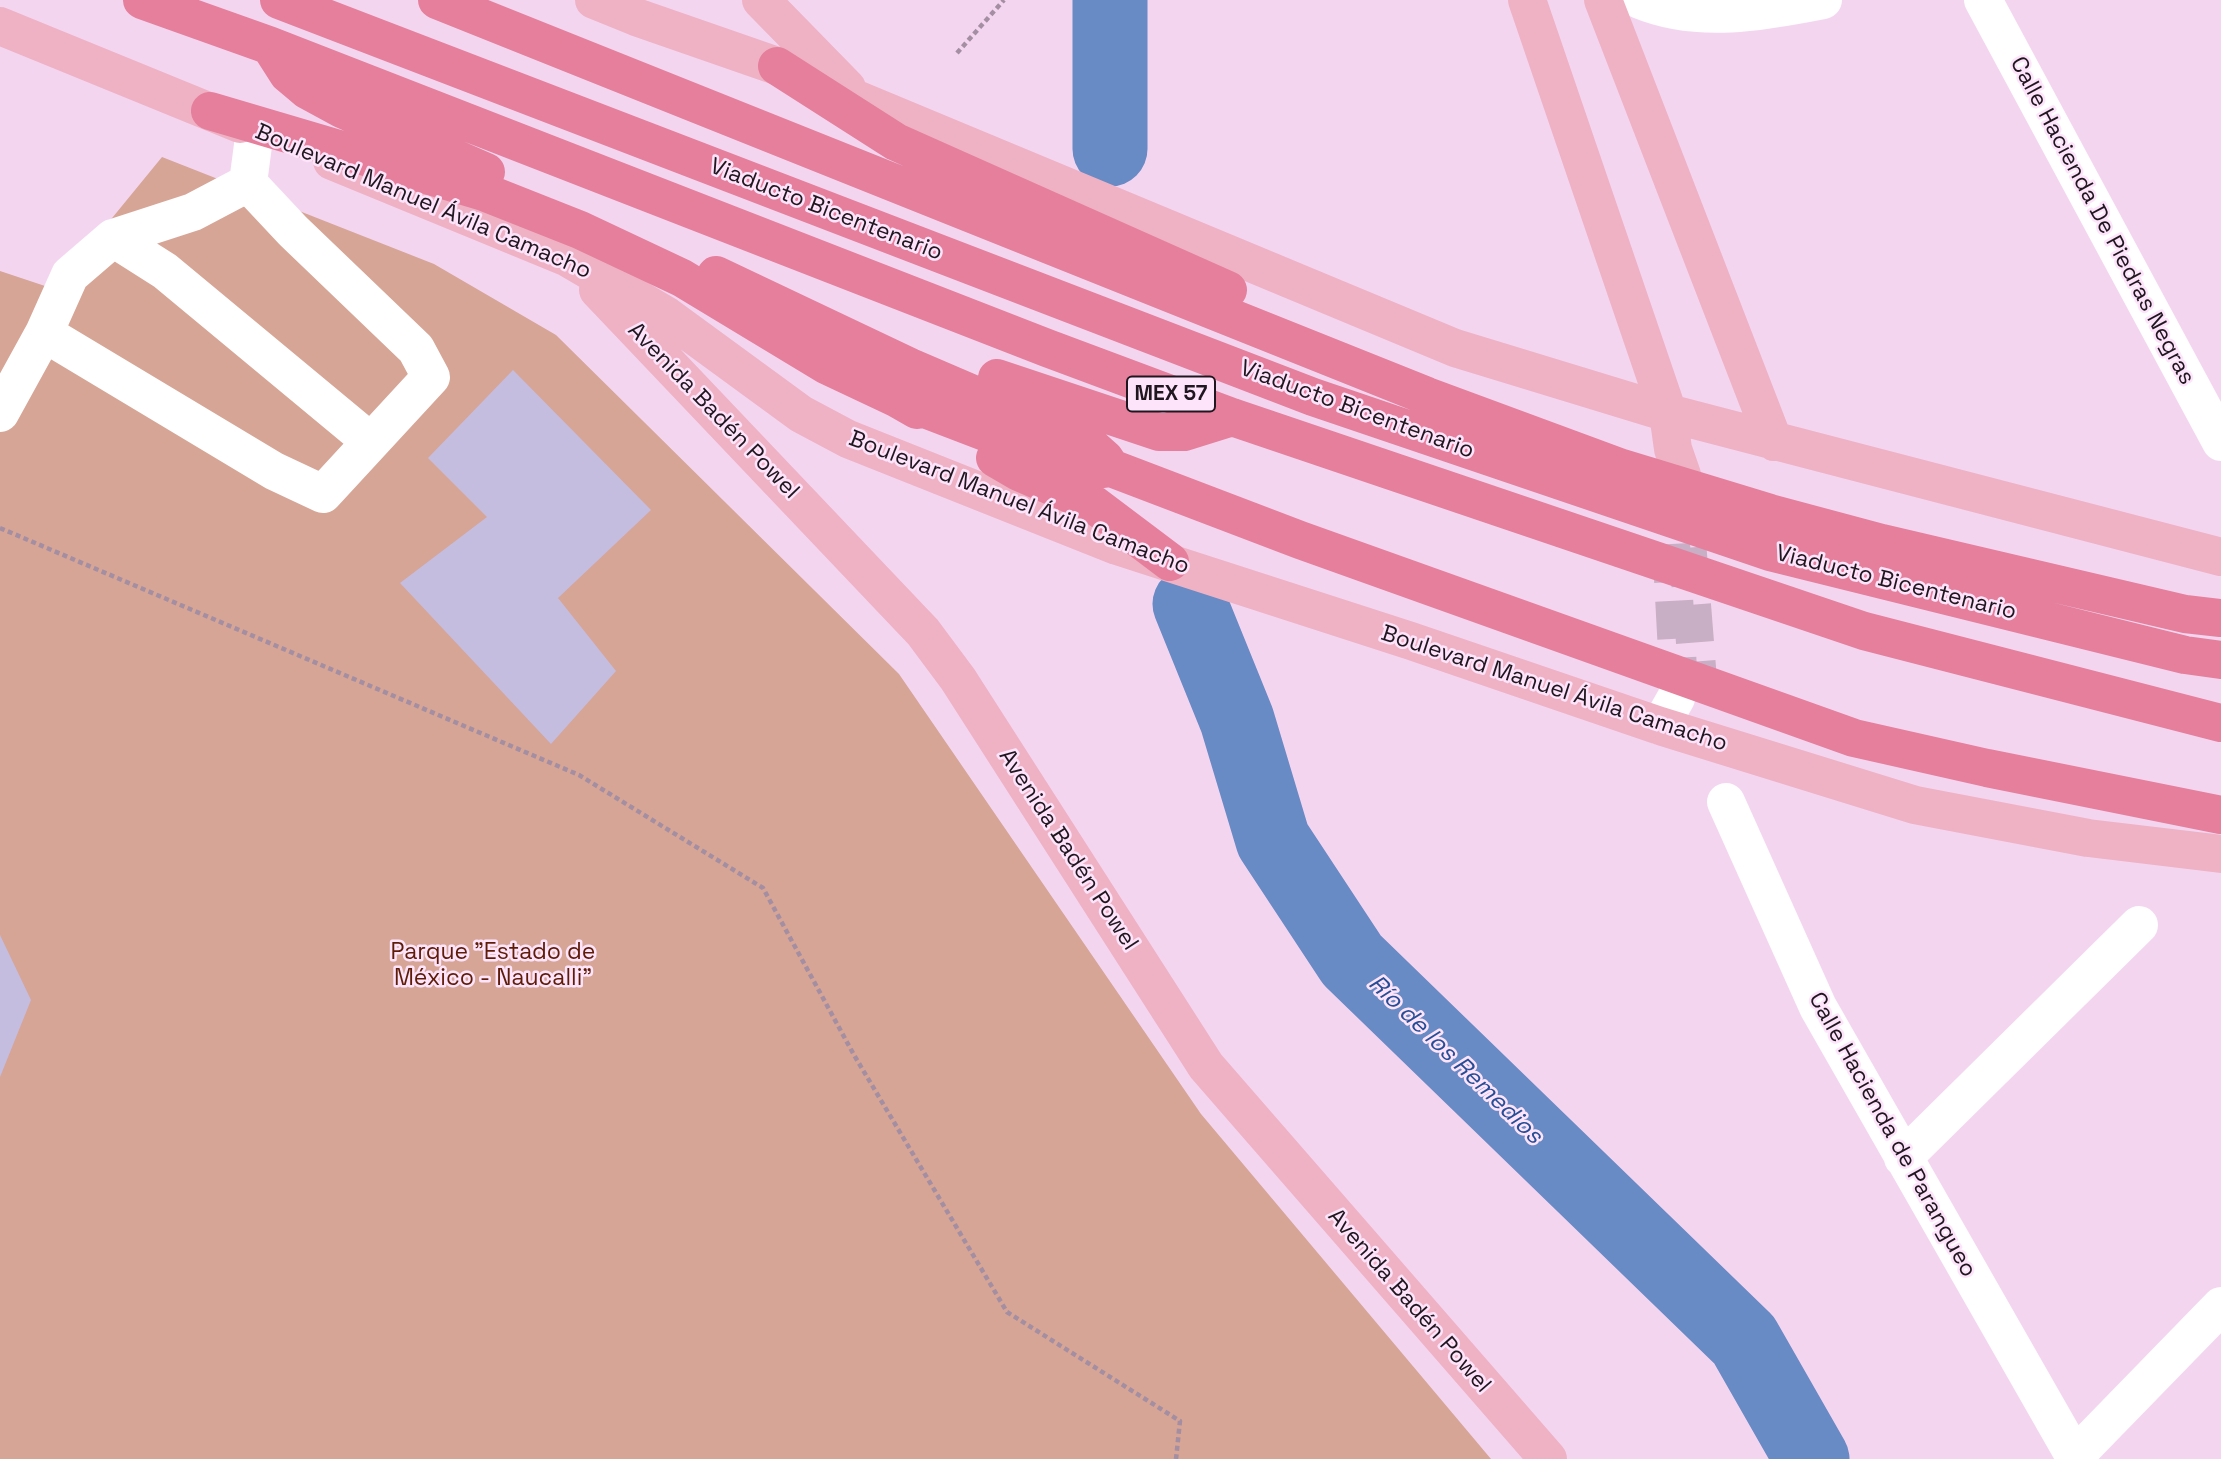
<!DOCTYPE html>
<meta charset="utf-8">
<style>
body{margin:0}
canvas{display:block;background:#f3d5f0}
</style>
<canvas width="2221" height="1459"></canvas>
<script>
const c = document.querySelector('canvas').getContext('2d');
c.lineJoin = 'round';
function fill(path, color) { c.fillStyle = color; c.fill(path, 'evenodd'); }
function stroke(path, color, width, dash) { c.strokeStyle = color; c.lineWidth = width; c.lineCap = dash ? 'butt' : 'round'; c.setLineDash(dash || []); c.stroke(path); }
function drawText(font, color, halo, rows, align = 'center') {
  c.font = font + ' "Space Grotesk",sans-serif'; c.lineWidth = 5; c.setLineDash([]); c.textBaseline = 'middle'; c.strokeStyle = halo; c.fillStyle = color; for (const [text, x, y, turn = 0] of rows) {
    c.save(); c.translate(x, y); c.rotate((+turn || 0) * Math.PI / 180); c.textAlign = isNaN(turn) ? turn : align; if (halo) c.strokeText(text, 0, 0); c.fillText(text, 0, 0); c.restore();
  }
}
fill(new Path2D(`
 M162 157 434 264 556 335 899 674 1201 1114 1491 1459H0V271L54 289Z`), '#d6a596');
const water = new Path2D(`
 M1088 0H1135L1142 153 1079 134Z`);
fill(water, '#688ac5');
stroke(water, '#526793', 2);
stroke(new Path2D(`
 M1110 0V149
 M1190 604 1237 720 1273 840 1352 960 1744 1340 1812 1459`), '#688ac5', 75);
fill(new Path2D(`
 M513 370 651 510 558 598 616 671 551 744 400 583 487 517 428 458Z
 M0 935 31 1000 0 1077Z`), '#c4bde0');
stroke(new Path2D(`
 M1668 487 1679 688`), '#c9afc6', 38, [38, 19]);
stroke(new Path2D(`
 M1683 491 1699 693`), '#c9afc6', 38, [38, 19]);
stroke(new Path2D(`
 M957 53 1004 0
 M0 528 579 775 763 888 854 1055 1007 1312 1180 1421 1176 1459`), '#a48ea2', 4.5, [5, 3.5]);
stroke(new Path2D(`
 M1640 0C1698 24 1762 12 1823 0
 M1983 0 2221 442
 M248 183 293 231 416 349 431 377 323 494 274 471 44 333 70 275 113 238 165 271 371 442
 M248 183 255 130
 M113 238 193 212 248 183
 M0 413 44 333
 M1660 726 1676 698 1679 688
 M1726 802 1818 1007 2076 1459
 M1903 1158 2139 925
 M2075 1456 2221 1306`), '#fff', 38);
stroke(new Path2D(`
 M594 0 636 17 777 66 1455 348 1668 413 2221 557
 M761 0 847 88
 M1527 0 1668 413 1673 449 1682 475
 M1603 0 1774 442
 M0 26 240 124
 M332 161 568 258 667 316 801 414 848 439 1117 546 1411 641 1660 726 1915 805 2088 838 2221 854
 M598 290 923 632 958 679 1206 1066 1548 1459`), '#efb2c4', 38);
stroke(new Path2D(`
 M142 0 271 46 1047 348 1232 417 1864 631 2221 723
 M279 0 1313 397 1770 552 2185 655 2221 660
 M437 0 1427 396 1622 468 1770 513 1882 543 2185 614 2221 618
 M272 49 288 74 307 90 342 109 486 172
 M777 66 896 142 1228 290
 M210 111 484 192 580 230 682 278 826 365 896 398 917 410
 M716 275 910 367 1087 443 1105 459 1111 468
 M997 378 1159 432H1184L1232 417
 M896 398 1079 468 1096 470 1111 468 1300 540 1854 738 1987 768 2221 815
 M995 458 1019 472 1093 504 1170 562`), '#e57f9c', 38);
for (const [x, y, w] of [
 [1171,394,88]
]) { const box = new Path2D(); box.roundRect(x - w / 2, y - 17.5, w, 35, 5); c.fillStyle = '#fde4fa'; c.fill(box); stroke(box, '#20161f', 2); }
drawText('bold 21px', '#20161f', null, [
 ["MEX 57",1171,394]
]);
drawText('23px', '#20161f', '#fde4fa', [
 ["Boulevard Manuel Ávila Camacho",423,202,23],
 ["Viaducto Bicentenario",826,210,21],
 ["Calle Hacienda De Piedras Negras",2102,221,62],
 ["Viaducto Bicentenario",1357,410,20],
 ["Avenida Badén Powel",713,411,46],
 ["Boulevard Manuel Ávila Camacho",1019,503,21],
 ["Viaducto Bicentenario",1896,583,14],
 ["Boulevard Manuel Ávila Camacho",1554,689,18],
 ["Avenida Badén Powel",1068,850,57],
 ["Calle Hacienda de Parangueo",1892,1135,61],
 ["Avenida Badén Powel",1409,1301,49]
]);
drawText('23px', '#5e1b06', '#fde4fa', [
 ["Parque \"Estado de",493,953],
 ["México - Naucalli\"",493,979]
]);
drawText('italic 24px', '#254e97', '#fde4fa', [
 ["Río de los Remedios",1455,1060,44]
]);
</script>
